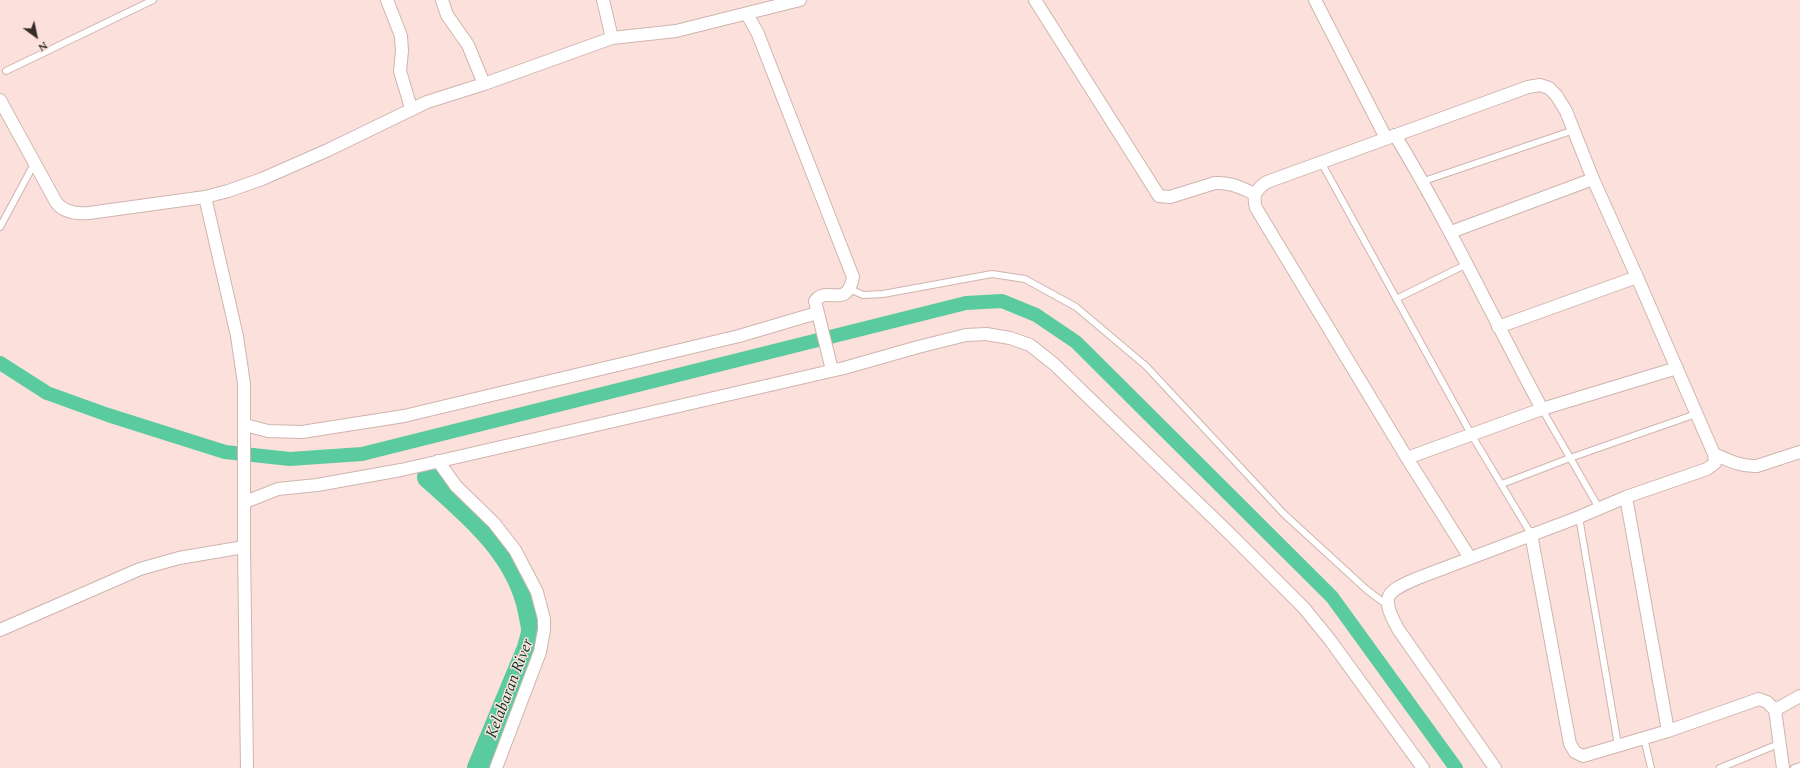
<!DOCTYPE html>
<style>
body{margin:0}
#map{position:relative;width:1800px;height:768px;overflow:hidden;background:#fce0db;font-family:Spectral,serif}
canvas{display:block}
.north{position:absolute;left:16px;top:16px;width:40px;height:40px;-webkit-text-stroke:3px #fce0db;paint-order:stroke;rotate:147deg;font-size:11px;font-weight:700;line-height:16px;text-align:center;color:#352b29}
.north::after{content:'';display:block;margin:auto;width:14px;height:18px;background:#352b29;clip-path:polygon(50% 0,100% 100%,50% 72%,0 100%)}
</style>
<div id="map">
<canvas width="1800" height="768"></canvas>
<div class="north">N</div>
</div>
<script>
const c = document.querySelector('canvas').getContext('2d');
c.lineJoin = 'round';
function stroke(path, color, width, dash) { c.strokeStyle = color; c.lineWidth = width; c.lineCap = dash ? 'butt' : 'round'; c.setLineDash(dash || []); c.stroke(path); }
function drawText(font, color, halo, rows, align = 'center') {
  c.font = font + ' Spectral,serif'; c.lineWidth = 3; c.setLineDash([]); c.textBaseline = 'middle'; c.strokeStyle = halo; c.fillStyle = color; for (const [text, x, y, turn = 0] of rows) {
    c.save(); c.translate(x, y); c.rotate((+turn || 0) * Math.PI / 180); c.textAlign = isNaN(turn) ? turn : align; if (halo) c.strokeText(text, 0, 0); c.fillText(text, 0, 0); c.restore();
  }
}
stroke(new Path2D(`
 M0 363 47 393 108 415 225 452 290 459 362 454 966 303 1002 301 1036 315 1076 342 1332 597 1456 768`), '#5acb9f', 14);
stroke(new Path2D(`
 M429 477C471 514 519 554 530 612 531 618 533 625 533 630 533 636 530 643 529 648L479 768`), '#5acb9f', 24);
const lane = new Path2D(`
 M6 71 153 0
 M1321 162 1471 434 1531 534
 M1424 181 1574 130
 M0 227 34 164
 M850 289 863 295 883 294 992 274 1025 279 1076 307 1146 366 1284 514 1367 590 1387 605
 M1396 299 1467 264
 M1542 409 1599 508
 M1502 484 1570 458 1696 414
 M1579 517 1618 745
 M1644 738 1651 768
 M1720 768 1781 743
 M1794 768 1800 766`);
const street = new Path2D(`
 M387 0 401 36 402 51 400 71 411 108
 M442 0 447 15 468 45 484 84
 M603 0 612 38
 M1035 0 1159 196 1170 197 1215 183C1230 182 1241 188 1255 194
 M1315 0 1386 138
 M747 14 758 34 853 277C847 310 827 285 815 301L832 370
 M0 100 56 202C63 212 76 214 89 213L205 197
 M1395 135C1449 224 1493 318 1542 409
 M1451 232 1593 179
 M1498 327 1637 277
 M245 425 268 431 302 432 404 416 739 336 817 313
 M1714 454C1728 460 1741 467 1757 466L1800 452
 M1407 458 1542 409 1677 368
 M438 461 456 486 494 523 515 550 537 592 544 619V630L540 652 496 768
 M1626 497 1668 731
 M245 502 278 489 317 485 401 470 844 368 918 347 966 335 986 334 1010 338 1030 345 1054 364 1229 533 1304 608 1330 640 1423 768
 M1531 534 1570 744 1575 752 1583 756 1668 731 1759 699 1767 702 1775 710 1783 768
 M1470 558 1407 458 1256 208C1252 195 1257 188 1267 182L1528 87 1540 85 1549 88 1556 95 1566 111 1593 179 1637 277 1714 454 1715 463 1707 469 1626 497 1579 517 1418 578C1385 592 1380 596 1398 629L1495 768
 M0 630 140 569 179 558 244 547
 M1775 710 1800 696
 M247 768 244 547V384L237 336 205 197 228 191 262 179 328 150 427 102 484 84 612 38 676 31 800 0`);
stroke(lane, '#cfb4af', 8);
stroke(street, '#cfb4af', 14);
stroke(lane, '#fff', 6);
stroke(street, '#fff', 12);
drawText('italic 16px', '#033726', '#fce0db', [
 ["Kelabaran River",511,689,-69]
]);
</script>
